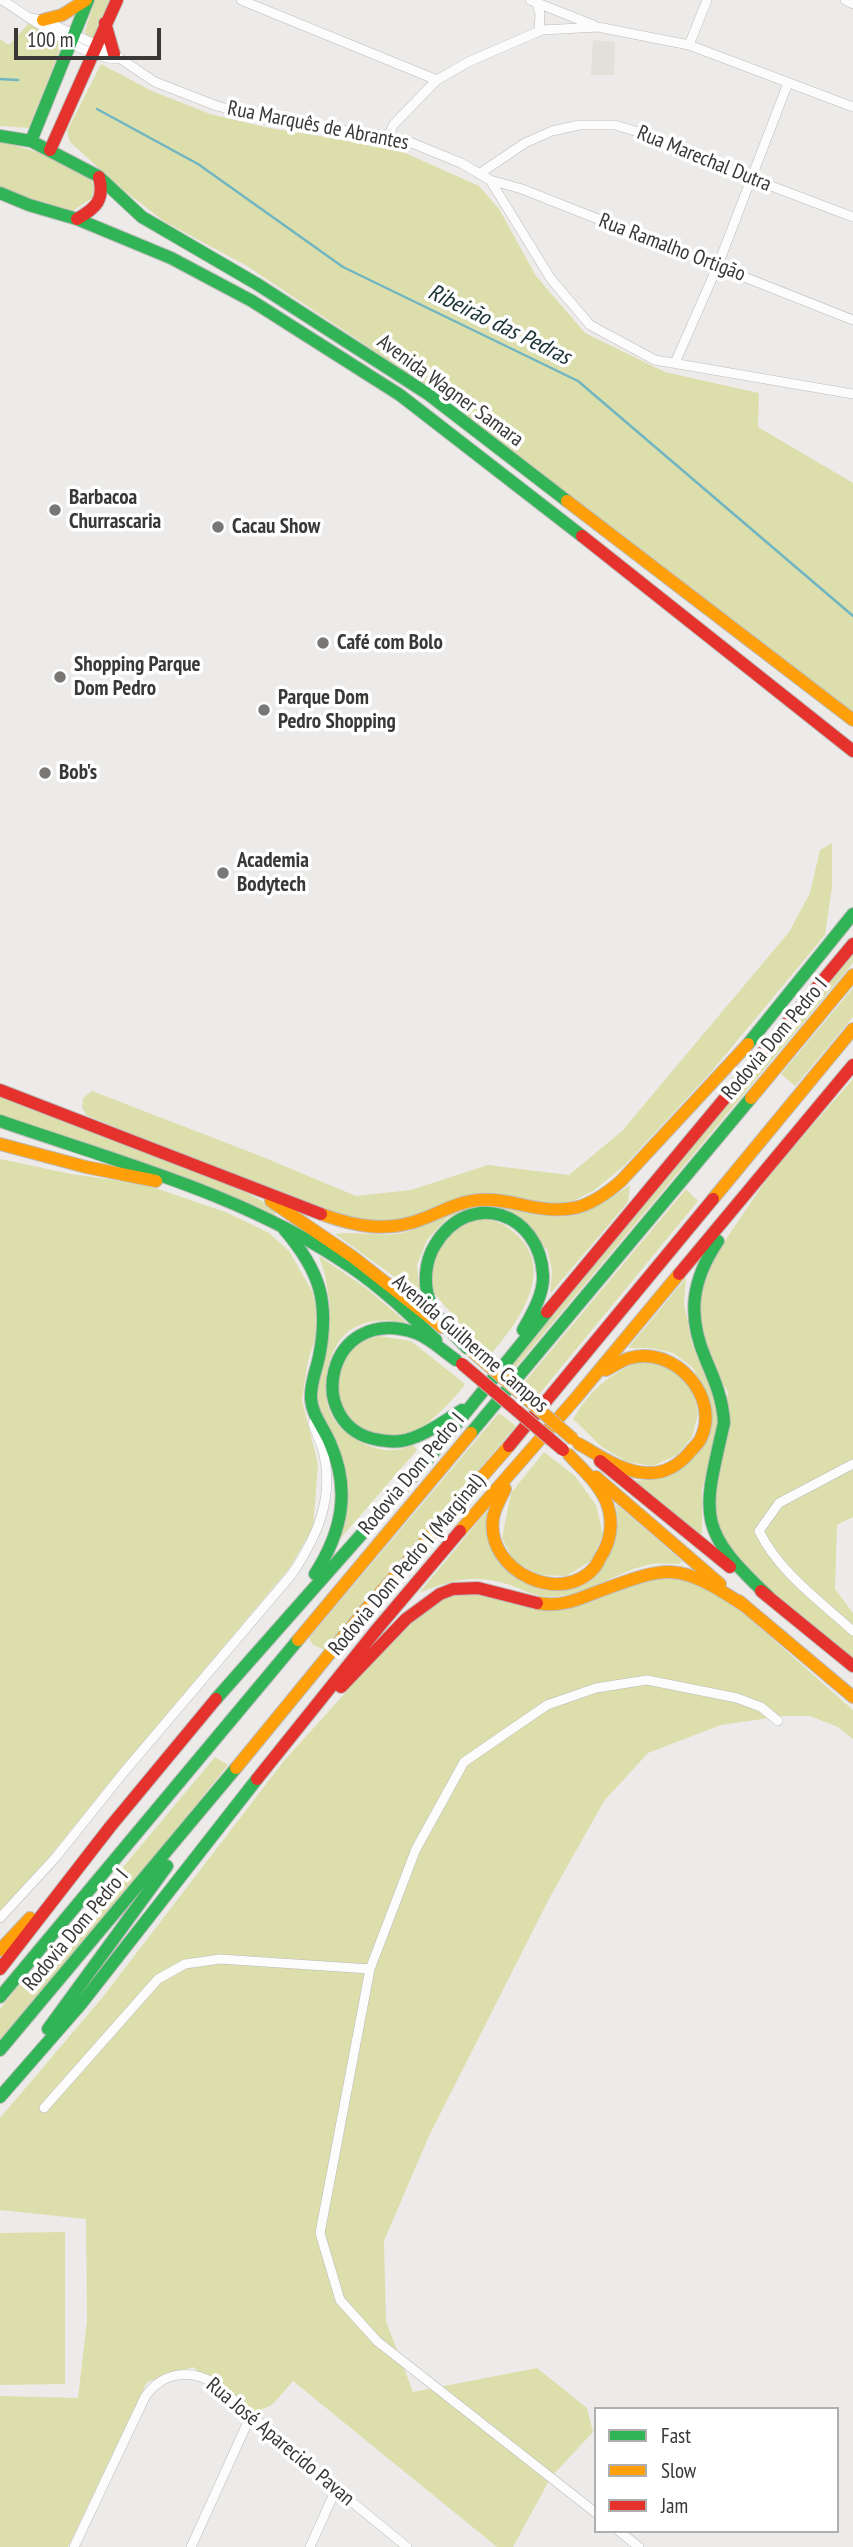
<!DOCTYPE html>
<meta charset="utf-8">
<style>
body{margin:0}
#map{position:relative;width:853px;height:2547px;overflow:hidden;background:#edebe9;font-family:"PT Sans Narrow",sans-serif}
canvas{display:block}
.legend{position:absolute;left:594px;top:2407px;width:245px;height:126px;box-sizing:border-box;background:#fff;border:2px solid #b0afaf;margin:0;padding:9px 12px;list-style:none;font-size:21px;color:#393836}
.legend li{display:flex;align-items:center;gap:14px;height:35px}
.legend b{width:35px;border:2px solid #b0afaf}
.scale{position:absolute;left:14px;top:28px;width:147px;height:32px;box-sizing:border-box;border:4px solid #393836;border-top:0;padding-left:9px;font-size:21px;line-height:24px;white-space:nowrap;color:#393836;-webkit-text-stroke:5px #fff;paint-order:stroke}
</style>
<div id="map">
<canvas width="853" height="2547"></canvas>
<ul class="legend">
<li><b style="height:9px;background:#30b455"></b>Fast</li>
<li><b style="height:9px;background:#ff9f0a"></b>Slow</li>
<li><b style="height:9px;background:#e5322d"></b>Jam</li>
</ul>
<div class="scale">100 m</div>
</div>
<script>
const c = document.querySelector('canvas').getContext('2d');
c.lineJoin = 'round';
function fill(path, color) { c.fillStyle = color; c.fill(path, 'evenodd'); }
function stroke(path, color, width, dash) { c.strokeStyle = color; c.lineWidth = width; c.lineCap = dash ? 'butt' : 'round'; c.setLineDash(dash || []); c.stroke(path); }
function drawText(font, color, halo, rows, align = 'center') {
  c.font = font + ' "PT Sans Narrow",sans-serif'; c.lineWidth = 7; c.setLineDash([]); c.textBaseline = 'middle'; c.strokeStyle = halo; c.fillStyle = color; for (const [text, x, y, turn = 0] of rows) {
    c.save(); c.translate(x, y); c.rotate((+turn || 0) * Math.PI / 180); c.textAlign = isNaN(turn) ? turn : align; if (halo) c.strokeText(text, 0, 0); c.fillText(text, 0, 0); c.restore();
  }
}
fill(new Path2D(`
 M593 40 615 42 614 75H591Z`), '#e2e0d8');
fill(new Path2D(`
 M95 0H111L94 38 86 35 85 31Z
 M29 23 63 42 29 128 0 126V39L9 45Z
 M101 64 152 91 210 114 269 128 338 139 403 152 479 186 499 209 536 276 585 333 665 372 759 393 758 427 853 483V715L436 392 247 266 165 222 122 189 70 142 67 131Z
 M0 141 50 156 90 175 94 187 92 198 71 212 30 201 0 188Z
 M832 843V887L825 935 712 1071 624 1166 593 1191 565 1205 537 1203 490 1194 384 1224 321 1211 86 1115 82 1107 83 1098 92 1091 263 1157 356 1196 411 1190 488 1165 569 1175 622 1131 789 932 810 893 820 850Z
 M853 955V963L510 1374 505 1371Z
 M853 988V1017L795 1086 781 1074Z
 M853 1079V1517L837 1525 835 1589 853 1613V1662L806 1628 716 1540 709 1500 728 1392 703 1351 694 1286 773 1170Z
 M0 1095 237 1187 276 1209 275 1216H270L231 1198 0 1117Z
 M0 1159 71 1174 144 1184 228 1213 269 1233 289 1251 312 1291 317 1312 315 1339 308 1361 302 1400 318 1464 313 1528 288 1570 117 1773 50 1856 0 1911Z
 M630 1185 628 1202 550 1294 552 1270 547 1249 475 1206 447 1218 427 1240 417 1265 420 1295 335 1234C360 1230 384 1239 409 1231 429 1224 453 1206 473 1204 490 1201 506 1207 521 1211 573 1224 587 1214 630 1185Z
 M686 1189 698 1201 536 1398 522 1385Z
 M476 1216C486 1219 499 1221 507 1227 560 1263 523 1317 491 1354L474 1340 433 1292 431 1260 450 1231Z
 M319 1256 366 1288 407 1323C392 1320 375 1319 360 1325 329 1336 318 1386 331 1414 336 1425 347 1434 357 1440 367 1446 380 1451 393 1450 399 1450 407 1447 413 1445L417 1450 340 1539 348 1502 315 1402 330 1304 325 1275Z
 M686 1278 684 1303 692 1344 715 1397 718 1423 702 1490V1534L694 1531 630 1481 648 1480 699 1451 704 1389 693 1368 673 1353 651 1348H628Z
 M379 1336 411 1341 465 1384C457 1396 428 1426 415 1432 375 1448 330 1419 340 1375 342 1363 349 1350 359 1343 364 1340 373 1338 379 1336Z
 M640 1360 672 1366 693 1389 698 1414 692 1437 677 1455 653 1466 627 1462 602 1447 573 1419C594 1385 605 1379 640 1360Z
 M499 1413 516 1426 325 1650 313 1645 309 1638Z
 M544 1452 575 1476 596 1505 603 1535 591 1561 566 1576 539 1575 514 1561 502 1538 511 1493Z
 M616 1504 682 1561 679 1564C670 1564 660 1563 652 1564 620 1570 593 1592 560 1596 534 1600 524 1588 503 1583 472 1574 447 1582 419 1593L487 1511 522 1583 585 1580 618 1522Z
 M648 1573 707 1581 853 1710V1739L838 1727 810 1716H783L721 1725 648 1753 604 1801 550 1897 429 2136 384 2241 386 2321 413 2392 537 2368 587 2408 593 2432 551 2477 513 2547H497L293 2381 273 2404 251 2415 193 2367 147 2382 68 2547H0V2396L78 2398 87 2320 86 2219 0 2210V2118L102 1998 283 1762 427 1602 465 1588 544 1604Z
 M215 1757 228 1765 118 1901 0 2039V2009L15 1990 53 1951Z
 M65 2232V2384L0 2385V2233Z`), '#dcdfac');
stroke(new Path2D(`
 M0 79 18 80
 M97 109 198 164 343 267 578 381 853 616`), '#71b5c1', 2.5);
const street = new Path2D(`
 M2 0C28 17 88 60 118 59
 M241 0 437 80
 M530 0 593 25
 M845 0 853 4
 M537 3 540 14 539 31
 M32 18 50 23 109 51 155 82 217 106 271 120 388 136 407 141 461 163 490 180 551 279 590 325 655 360 853 394
 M689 45 707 0
 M388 136 394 124 437 80 468 62 542 30 598 27 689 45 853 107
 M479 174 525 143 552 131 579 125H615L652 136 750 178 853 217
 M490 180 522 189 853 320
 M675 363 718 265 788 83
 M853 1464 779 1503 759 1531C779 1572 820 1601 853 1631
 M0 1918 56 1857 124 1772 292 1574C316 1538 334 1500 324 1455 322 1444 316 1434 313 1423
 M44 2108 158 1979 185 1964 220 1959 370 1969
 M596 2513 377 2341 340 2300 320 2233 370 1969 416 1849 464 1762 547 1705 596 1688 647 1680 737 1698 761 1707 778 1721
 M619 2531 639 2547
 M74 2547 145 2397C161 2373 189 2368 214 2383L336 2489 407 2547
 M191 2547 251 2415
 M310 2547 336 2489`);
const fast = new Path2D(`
 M0 136 31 141 98 176 142 217 257 284 428 394 567 501
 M31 141 88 0
 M0 193 29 205 77 219 171 258 252 301 400 395 582 536
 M748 1044 853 914
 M0 1121C118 1162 246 1195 351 1267 382 1288 409 1314 436 1340
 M284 1229C320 1271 330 1302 319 1357 316 1371 310 1384 311 1399 312 1415 324 1428 330 1443 351 1490 342 1532 315 1574
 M718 1241C691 1281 687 1316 706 1360 715 1381 723 1400 724 1423 703 1515 695 1528 768 1596
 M467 1348C454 1334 437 1320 430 1302 423 1284 425 1261 435 1245 469 1188 540 1212 543 1275 544 1294 532 1314 523 1330
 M456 1360C443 1351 431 1339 416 1333 325 1302 302 1428 379 1440 388 1441 396 1443 406 1440 426 1435 444 1421 462 1410
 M471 1433 751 1098
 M216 1699 428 1459 547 1312
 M0 1997 298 1640
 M48 2029 167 1866
 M0 2050 236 1768
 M0 2097 81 2004 257 1779`);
const slow = new Path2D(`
 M43 20 62 15 86 0
 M567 501 853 720
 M751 1098 853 975
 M0 1144 86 1167 156 1181
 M713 1199 853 1029
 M271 1201 353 1257 442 1327
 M321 1214C356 1227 389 1233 425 1218 443 1211 460 1201 480 1200 495 1199 509 1202 523 1205 566 1215 588 1210 621 1181L748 1044
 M579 1444C600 1456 622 1472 647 1473 664 1474 679 1465 689 1453 692 1449 697 1445 700 1440 722 1398 675 1345 630 1358 622 1360 614 1366 606 1370
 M596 1477 720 1584
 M505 1489C501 1498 494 1509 493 1519 486 1571 561 1607 595 1567 598 1563 600 1557 603 1553 612 1537 613 1518 606 1501 598 1483 582 1469 569 1455
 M460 1531 576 1398 679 1274
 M739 1601 853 1697
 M537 1603C558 1607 575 1601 594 1593 669 1565 677 1561 745 1606
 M298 1640 471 1433
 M236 1768 367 1608 509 1446
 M0 1950 30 1918`);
const jam = new Path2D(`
 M105 23 114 54
 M50 150 117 0
 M77 219C96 208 105 200 99 177
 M582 536 853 751
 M0 1090 321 1214
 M679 1274 853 1065
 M547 1312 853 944
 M509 1446 713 1199
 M600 1461 730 1567
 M761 1591 853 1666
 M341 1687 406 1619 440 1594 453 1589 478 1588 537 1603
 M257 1779 378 1628 460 1531
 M0 1969 110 1827 216 1699`);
stroke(street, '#bcbbb9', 10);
stroke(fast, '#bcbbb9', 14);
stroke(slow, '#bcbbb9', 14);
stroke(jam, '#bcbbb9', 14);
stroke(street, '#fcfcfc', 9);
stroke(fast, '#30b455', 12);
stroke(slow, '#ff9f0a', 12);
stroke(jam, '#e5322d', 12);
const slowBridge = new Path2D(`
 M473 1352 573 1439`);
const jamBridge = new Path2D(`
 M462 1364 563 1450`);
stroke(slowBridge, '#bcbbb9', 14, []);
stroke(jamBridge, '#bcbbb9', 14, []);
stroke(slowBridge, '#ff9f0a', 12);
stroke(jamBridge, '#e5322d', 12);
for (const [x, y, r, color] of [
 [55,510,7,"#787775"],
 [218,527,7,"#787775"],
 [323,643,7,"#787775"],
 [60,677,7,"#787775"],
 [264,710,7,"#787775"],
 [45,773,7,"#787775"],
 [223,873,7,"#787775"]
]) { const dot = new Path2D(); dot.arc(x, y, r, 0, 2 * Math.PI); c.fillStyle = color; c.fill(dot); stroke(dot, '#fff', 2.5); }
drawText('21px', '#393836', '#fff', [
 ["Rua Marquês de Abrantes",318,126,11],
 ["Rua Marechal Dutra",704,159,22],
 ["Rua Ramalho Ortigão",672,248,21],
 ["Avenida Wagner Samara",450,391,36],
 ["Rodovia Dom Pedro I",775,1039,-50],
 ["Avenida Guilherme Campos",470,1344,41],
 ["Rodovia Dom Pedro I",412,1474,-50],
 ["Rodovia Dom Pedro I (Marginal)",407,1565,-50],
 ["Rodovia Dom Pedro I",76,1930,-50],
 ["Rua José Aparecido Pavan",280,2442,40]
]);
drawText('bold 21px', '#393836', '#fff', [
 ["Barbacoa",69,498],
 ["Churrascaria",69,522],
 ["Cacau Show",232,527],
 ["Café com Bolo",337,643],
 ["Shopping Parque",74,665],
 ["Dom Pedro",74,689],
 ["Parque Dom",278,698],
 ["Pedro Shopping",278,722],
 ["Bob's",59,773],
 ["Academia",237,861],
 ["Bodytech",237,885]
], 'left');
drawText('italic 23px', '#1a3135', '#fff', [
 ["Ribeirão das Pedras",499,325,26]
]);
</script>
